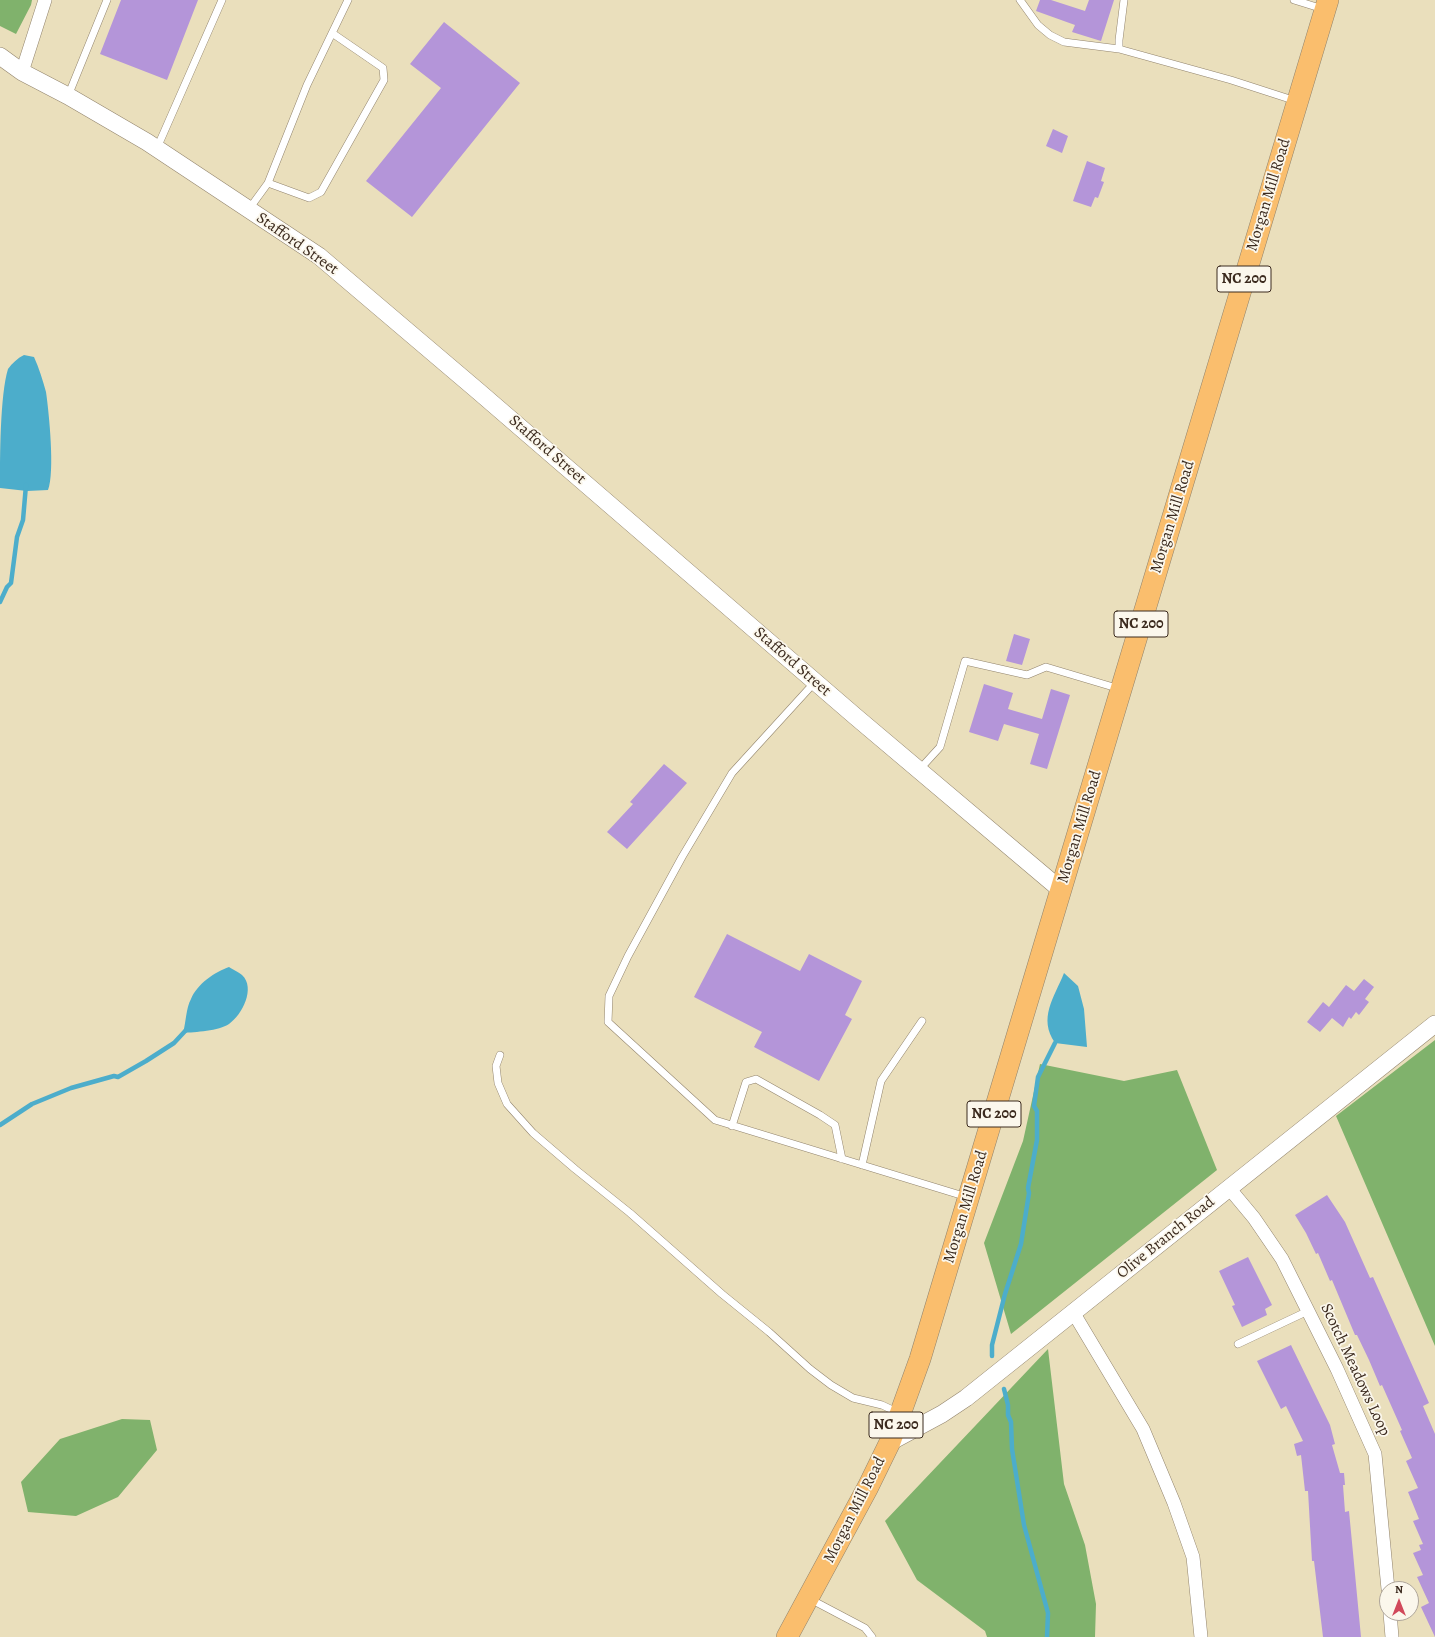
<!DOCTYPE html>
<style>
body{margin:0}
#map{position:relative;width:1435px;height:1637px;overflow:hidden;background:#eadfbc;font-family:Alegreya,serif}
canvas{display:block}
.north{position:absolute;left:1379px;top:1581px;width:40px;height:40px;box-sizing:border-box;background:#fbf7ec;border:1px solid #aea59a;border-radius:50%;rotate:0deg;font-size:11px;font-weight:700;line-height:16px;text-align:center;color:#3b2a1e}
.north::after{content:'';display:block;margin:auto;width:14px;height:18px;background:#d1495b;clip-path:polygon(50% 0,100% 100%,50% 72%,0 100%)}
</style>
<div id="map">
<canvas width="1435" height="1637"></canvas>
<div class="north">N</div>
</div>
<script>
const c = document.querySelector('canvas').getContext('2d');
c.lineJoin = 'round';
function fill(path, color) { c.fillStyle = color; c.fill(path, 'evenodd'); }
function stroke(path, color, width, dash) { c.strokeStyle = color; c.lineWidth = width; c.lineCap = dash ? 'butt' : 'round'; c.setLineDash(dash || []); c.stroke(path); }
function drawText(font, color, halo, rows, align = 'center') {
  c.font = font + ' Alegreya,serif'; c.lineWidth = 3.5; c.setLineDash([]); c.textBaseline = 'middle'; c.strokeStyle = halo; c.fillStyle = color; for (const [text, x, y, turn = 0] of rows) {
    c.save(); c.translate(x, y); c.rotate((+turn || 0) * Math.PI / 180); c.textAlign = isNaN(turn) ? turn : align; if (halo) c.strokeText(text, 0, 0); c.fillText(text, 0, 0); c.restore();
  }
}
fill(new Path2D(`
 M0 0H32L31 5 16 34 0 26Z
 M1435 1040V1346L1336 1116Z
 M1040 1064 1124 1081 1177 1070 1217 1170 1011 1334 984 1243 1023 1141Z
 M1048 1349 1064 1484 1085 1545 1096 1604 1095 1637H987L985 1631 917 1580 885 1521Z
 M122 1419 150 1420 157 1450 118 1497 76 1516 28 1512 21 1482 60 1439Z`), '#80b26c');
fill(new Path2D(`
 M24 355 34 357C39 368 43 381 46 392 49 413 55 472 48 490L27 491 0 488C0 457 0 395 8 369 12 363 18 358 24 355Z
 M229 967C233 970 239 972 242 975 256 988 242 1015 229 1024 219 1031 195 1032 183 1033 186 1022 186 1008 191 999 197 984 215 972 229 967Z
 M1064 973 1078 986 1084 1009 1087 1047 1055 1043C1038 1018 1054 998 1064 973Z`), '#4cadcb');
stroke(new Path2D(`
 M0 602 7 587 11 583 17 537 23 520 26 485
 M0 1125 32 1104 71 1088 114 1076 118 1077 146 1061 174 1043 187 1029
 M992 1356V1345L1005 1294 1021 1244 1029 1193 1028 1188 1037 1140V1111L1034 1106 1038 1077 1055 1043
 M1004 1389 1008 1405V1415L1011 1422 1012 1449 1024 1525 1048 1613 1047 1637`), '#4cadcb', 4.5);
fill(new Path2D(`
 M121 0H198L167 80 100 54Z
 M1040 0H1051L1085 11 1089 0H1114L1101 41 1072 32 1075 25 1036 11Z
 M444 22 520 83 412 217 366 181 441 88 410 64Z
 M1053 129 1068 136 1062 153 1046 146Z
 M1087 161 1105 168 1101 181 1104 182 1098 198 1095 197 1091 207 1073 201Z
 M1014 634 1030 639 1022 665 1006 661Z
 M984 684 1013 693 1008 709 1042 719 1051 689 1070 695 1047 769 1030 764 1039 734 1004 724 998 741 969 732Z
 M664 764 687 783 627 849 607 832 633 804 630 802Z
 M727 934 800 971 809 954 862 981 845 1015 852 1019 819 1081 754 1047 762 1032 694 997Z
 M1364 979 1374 987 1365 999 1369 1002 1359 1015 1356 1012 1351 1019 1349 1017 1343 1027 1332 1018 1320 1032 1307 1022 1323 1002 1329 1007 1346 985 1354 991Z
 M1327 1195 1345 1222 1370 1278 1373 1277 1429 1403 1423 1406 1435 1434V1637L1421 1607 1429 1603 1417 1577 1423 1575 1413 1553 1421 1550 1419 1545 1423 1544 1413 1521 1419 1519 1408 1492 1418 1488 1406 1461 1412 1458 1400 1431 1402 1430 1382 1385 1380 1386 1369 1360 1357 1335H1355L1332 1280 1330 1281 1318 1253 1316 1254 1306 1233 1295 1215Z
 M1248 1257 1272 1305 1265 1309 1267 1315 1242 1327 1232 1306 1235 1305 1219 1271Z
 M1291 1345 1330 1425 1335 1444 1332 1445 1340 1473H1344L1345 1485H1343L1345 1512 1349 1511 1361 1637H1323L1314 1561H1312L1308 1491H1305L1301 1455 1297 1456 1294 1444 1303 1441 1286 1406 1281 1409 1257 1361Z`), '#b495d9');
const service = new Path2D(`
 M1020 0 1038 25 1050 35 1064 42 1119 49
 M1124 0 1119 40V49L1231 80 1296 101
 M1294 0 1323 9
 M68 96 107 0
 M157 148 222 0
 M268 183 309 198 321 192 384 80 383 68 332 33
 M249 209 268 183 307 85 348 0
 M815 682 732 773 682 857 628 956 609 996 608 1022 715 1120 967 1197
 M919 770 940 747 965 661 1027 675 1046 667 1120 689
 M500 1055 496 1066 498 1083 507 1104 533 1133 575 1169 630 1213 722 1294 769 1332 810 1369 831 1385 853 1398 882 1405 899 1413
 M732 1126 746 1082 756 1079 820 1115 835 1125 842 1159
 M862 1165 881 1081 922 1021
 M1238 1344 1308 1311
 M810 1599 865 1628 872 1637`);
const minor = new Path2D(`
 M22 72 45 0
 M1229 1188 1254 1218 1282 1259 1337 1369 1375 1454 1388 1589
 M1073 1312 1143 1429 1174 1503 1193 1557 1201 1637
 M1390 1613 1392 1637`);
const tertiary = new Path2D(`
 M0 56 22 72 68 96 147 142 319 256 478 391 856 717 1061 890
 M890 1442 942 1414 966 1398 1435 1024`);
const primary = new Path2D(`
 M787 1637 868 1487 890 1442 920 1359 1328 0`);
stroke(service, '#92846d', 8);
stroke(minor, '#92846d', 14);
stroke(tertiary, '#92846d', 18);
stroke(primary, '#92846d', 22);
stroke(service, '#fff', 7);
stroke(minor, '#fff', 13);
stroke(tertiary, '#fff', 17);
stroke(primary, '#fabe6d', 21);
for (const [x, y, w] of [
 [1244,279,54],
 [1141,624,54],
 [994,1114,54],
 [896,1425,54]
]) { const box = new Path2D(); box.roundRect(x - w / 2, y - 13, w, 26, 3); c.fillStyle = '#fbf7ec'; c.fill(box); stroke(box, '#3b2a1e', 1); }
drawText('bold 15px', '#3b2a1e', null, [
 ["NC 200",1244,279],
 ["NC 200",1141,624],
 ["NC 200",994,1114],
 ["NC 200",896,1425]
]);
drawText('16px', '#3b2a1e', '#fbf7ec', [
 ["Morgan Mill Road",1269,195,-73],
 ["Stafford Street",297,244,35],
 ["Stafford Street",547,450,41],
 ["Morgan Mill Road",1173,517,-73],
 ["Stafford Street",792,662,41],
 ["Morgan Mill Road",1080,827,-73],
 ["Morgan Mill Road",966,1207,-73],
 ["Olive Branch Road",1166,1238,-39],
 ["Scotch Meadows Loop",1355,1370,65],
 ["Morgan Mill Road",855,1510,-63]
]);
</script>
